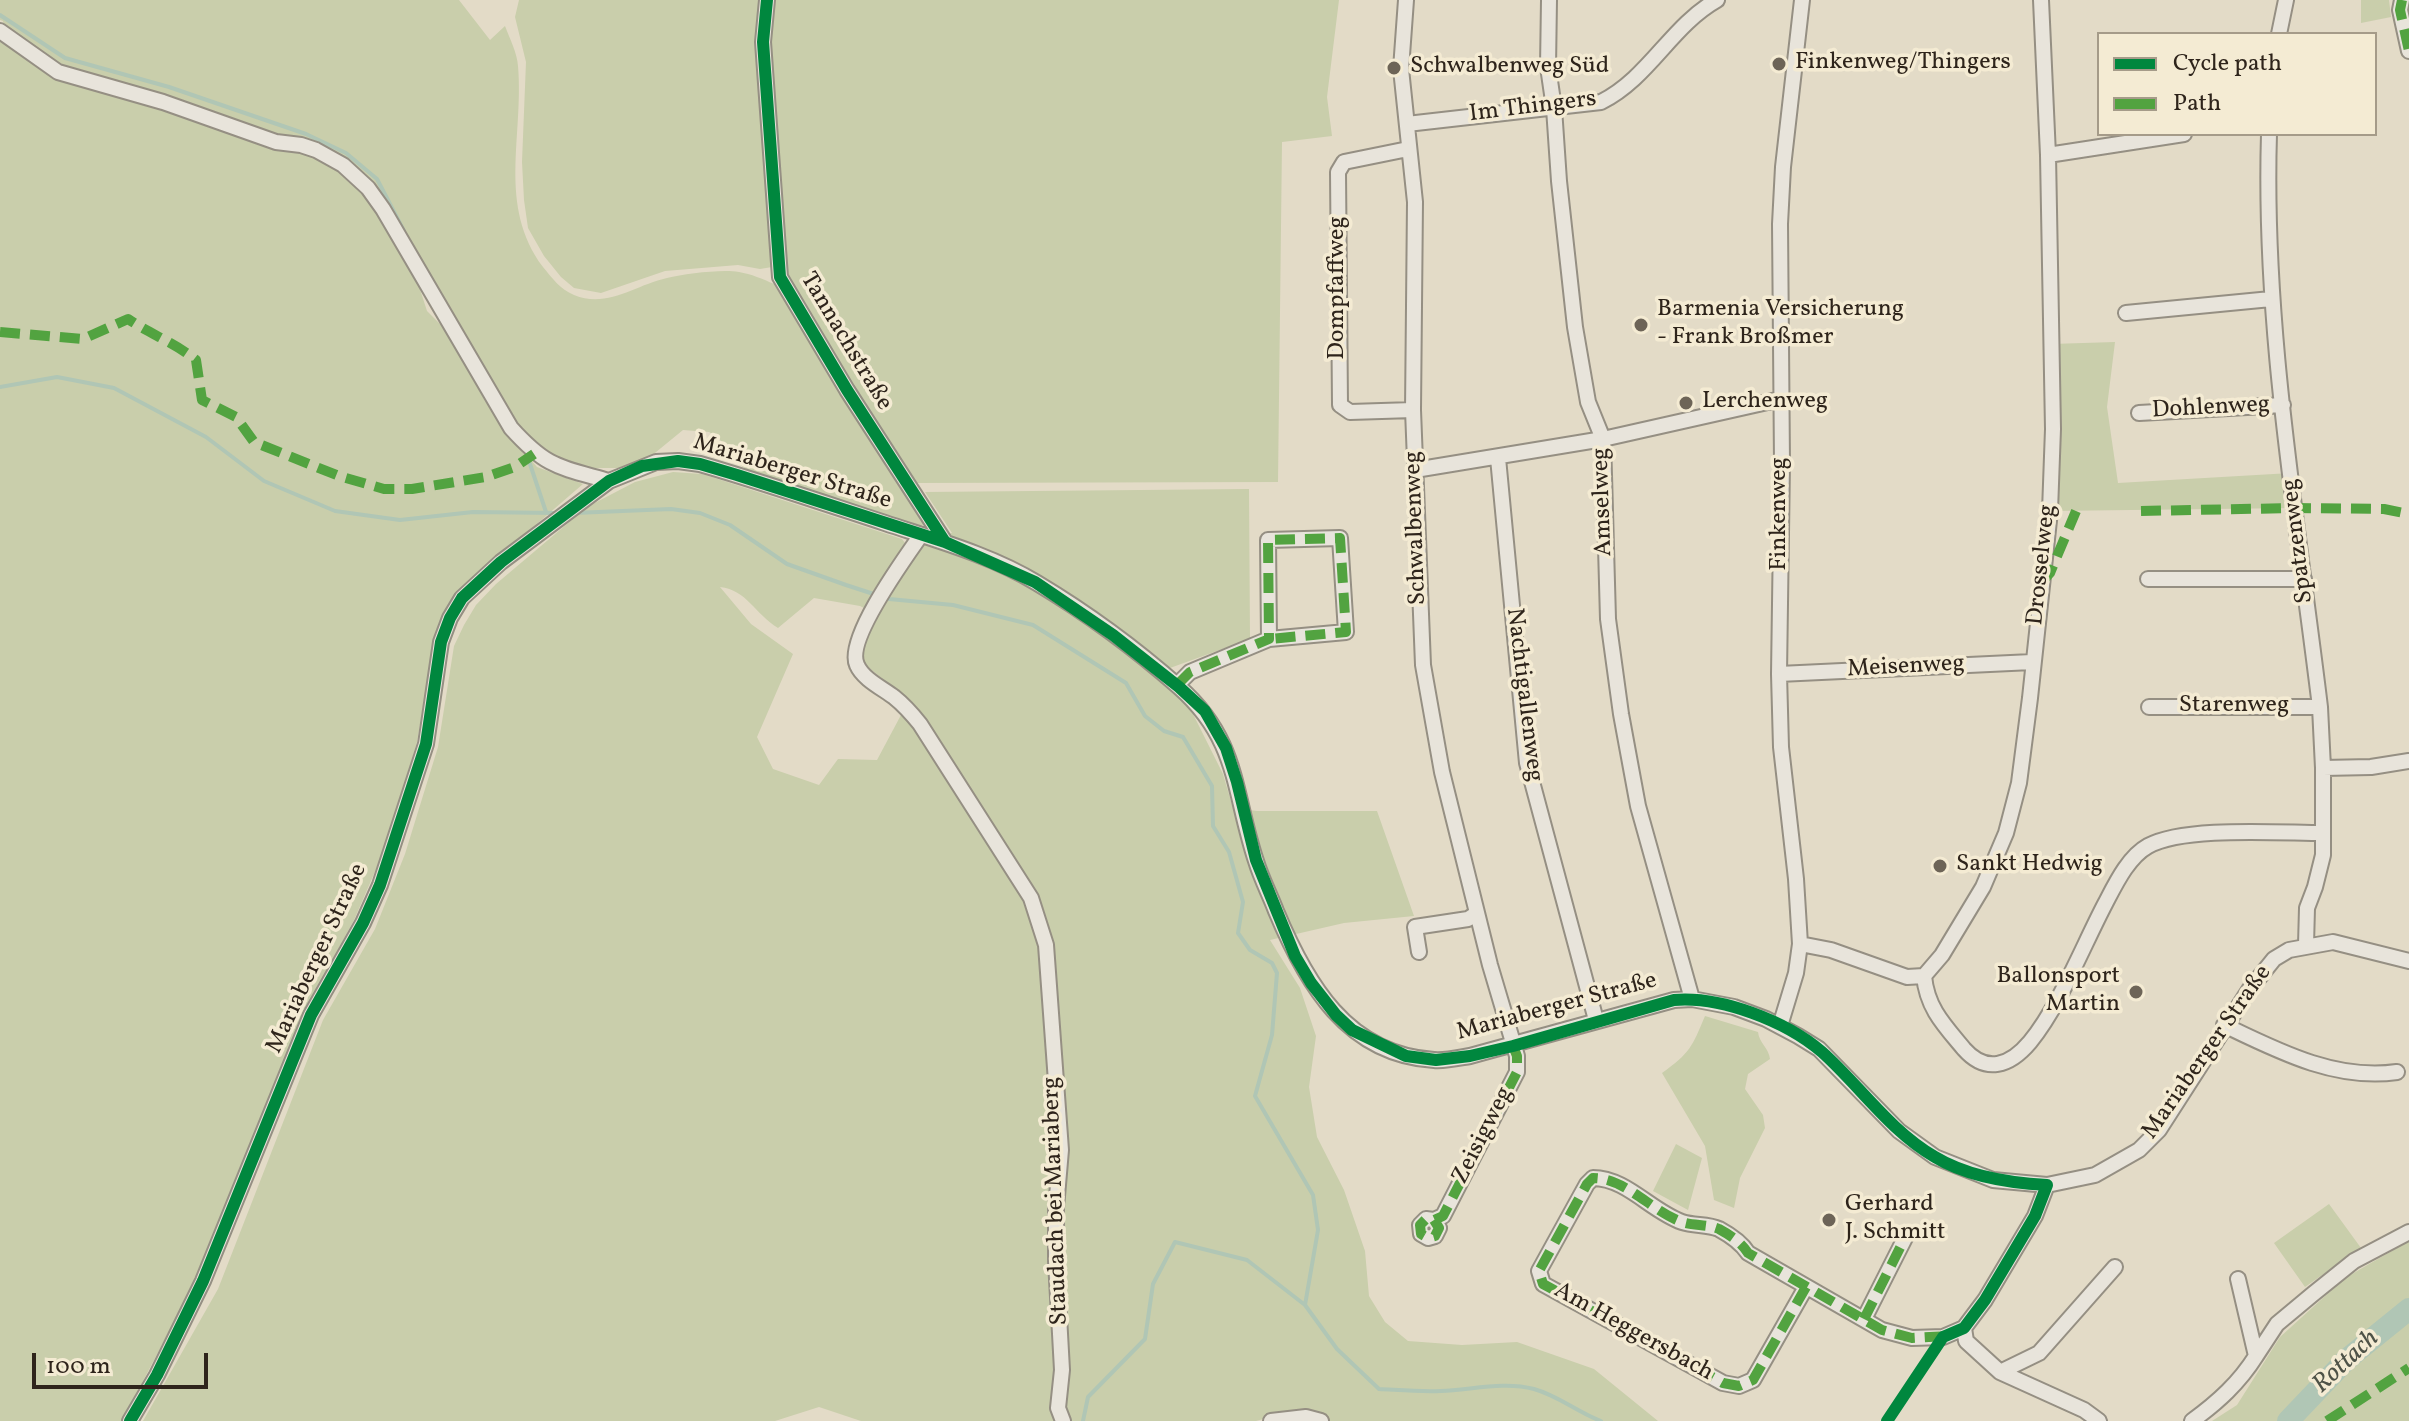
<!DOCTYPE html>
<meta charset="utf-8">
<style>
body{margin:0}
#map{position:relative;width:2409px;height:1421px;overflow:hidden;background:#e3dbc7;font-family:Vollkorn,serif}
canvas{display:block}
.legend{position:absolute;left:2097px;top:32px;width:280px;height:104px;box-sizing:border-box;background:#f4ebd3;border:2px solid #a59b89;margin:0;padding:10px 14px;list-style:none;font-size:24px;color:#2e241b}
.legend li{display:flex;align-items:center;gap:16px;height:40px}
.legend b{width:40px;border:2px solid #a59b89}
.scale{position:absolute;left:32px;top:1353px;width:176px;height:36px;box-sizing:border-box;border:4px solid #2e241b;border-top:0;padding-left:10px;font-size:24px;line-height:28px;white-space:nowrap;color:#2e241b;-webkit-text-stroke:6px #f4ebd3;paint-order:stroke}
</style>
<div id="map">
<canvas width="2409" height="1421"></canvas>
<ul class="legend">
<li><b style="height:10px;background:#00873e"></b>Cycle path</li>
<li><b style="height:10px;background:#52a340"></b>Path</li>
</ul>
<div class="scale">100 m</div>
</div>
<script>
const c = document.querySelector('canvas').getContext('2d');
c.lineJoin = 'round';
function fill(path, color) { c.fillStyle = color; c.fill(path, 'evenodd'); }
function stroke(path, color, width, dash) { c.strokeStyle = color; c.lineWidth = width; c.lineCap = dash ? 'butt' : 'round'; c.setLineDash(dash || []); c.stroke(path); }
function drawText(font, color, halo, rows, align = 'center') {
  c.font = font + ' Vollkorn,serif'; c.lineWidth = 7; c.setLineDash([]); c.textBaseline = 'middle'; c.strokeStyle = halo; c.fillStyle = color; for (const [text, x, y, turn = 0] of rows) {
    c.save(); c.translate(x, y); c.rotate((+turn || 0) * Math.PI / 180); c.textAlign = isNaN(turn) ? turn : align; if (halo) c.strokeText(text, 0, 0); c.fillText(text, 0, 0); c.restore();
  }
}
fill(new Path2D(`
 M0 0H459L490 40 505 26C510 39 517 53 518 66 524 137 497 205 543 267 552 278 560 289 574 295 607 309 635 285 667 278 685 274 721 269 739 272 751 274 763 279 774 284L924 524 920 527 753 473 731 460 726 448 718 437 709 432 683 430 650 457 620 468H581L552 461 514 425 441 302 414 248 416 277 427 311 454 338 485 401 501 425 537 467 583 484 459 591 434 640 417 742 386 846 354 920 304 1013 240 1177 196 1280 122 1421H0V37L5 39 3 21 0 20Z
 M519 0H763L765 155 772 267 760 269 738 265 665 271 601 293 574 288 561 277 544 256 528 228 524 200 522 162 526 62 515 17Z
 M772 0H1339L1327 97 1332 136 1282 142 1278 482 913 483 792 289C779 237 776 183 773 129 771 86 769 44 772 0Z
 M2361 0H2389L2391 17 2361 23Z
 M2115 342 2107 407 2118 483 2291 473 2296 508 2050 511 2051 344Z
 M673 472 702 474 724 481 902 539 905 543 894 559 868 610 860 606 814 598 778 628C755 614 747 590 720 587L751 624 793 654 757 737 773 769 819 785 838 759 877 760 901 715 917 727 1027 902 1041 945 1055 1158 1051 1208 1058 1370 1054 1409 1063 1399 1066 1371 1060 1259 1065 1151 1052 944 1045 919 1032 894 924 721 901 694 863 663 860 654 864 635 881 612 922 539 952 533 925 492 1249 489 1250 639 1170 668 1223 774 1233 808 1257 811H1377L1414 916 1344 923 1270 940 1300 988 1316 1036 1309 1087 1317 1137 1344 1190 1365 1251 1369 1296 1385 1322 1408 1341 1462 1345 1517 1342 1594 1369 1658 1421H1330C1301 1413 1286 1414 1256 1421H861L819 1407 775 1421H143L218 1289 323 1020 375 929 405 854 438 747 454 646 464 625 476 605 496 584 587 507 635 482Z
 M1705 1016 1758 1032C1759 1043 1769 1048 1770 1059L1748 1074 1745 1089 1763 1115 1765 1128 1740 1178 1734 1208 1714 1200 1705 1146 1662 1073C1690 1053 1692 1047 1705 1016Z
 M1676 1144 1702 1158 1688 1210 1653 1191Z
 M2329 1204 2361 1248 2305 1287 2274 1243Z
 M2409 1241V1421H2212L2237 1405 2280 1337 2345 1278Z`), '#c9ceab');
stroke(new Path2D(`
 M0 15 65 58 169 87 306 134 346 153 377 179 404 231
 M0 387 57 377 114 388 206 437 264 481 335 511 400 520 473 512 557 513
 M530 464 546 512
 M574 513 671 509 700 513 730 525 787 564 846 585 889 599 953 605 1033 625 1126 683 1145 716 1164 731 1183 737 1212 786 1213 826 1229 852 1243 902 1238 933 1250 950 1272 963 1277 973 1272 1035 1255 1096 1313 1195 1318 1230 1305 1305 1337 1349 1379 1389C1399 1390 1420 1392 1441 1391 1471 1390 1504 1381 1534 1389 1559 1396 1577 1412 1601 1421
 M1083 1421 1088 1397 1145 1339 1153 1284 1175 1242 1247 1260 1305 1305`), '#b0c6b5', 4);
stroke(new Path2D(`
 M2288 1421 2346 1360 2409 1309`), '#b0c6b5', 22);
const minor = new Path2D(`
 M767 0 763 42 780 277 847 390 945 542
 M1406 0 1401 69 1415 202 1413 410 1423 665 1442 772 1490 965 1517 1056V1072L1443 1216 1434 1220 1426 1219 1420 1225 1421 1234 1428 1238 1435 1236 1439 1228 1434 1220
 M1549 0 1548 67 1554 108 1559 181 1575 327 1588 402 1603 439 1608 619 1621 714 1638 806 1692 999
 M2402 0 2400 10 2409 51
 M0 31 58 72 163 102 276 142 301 145 316 150 343 165 368 188 383 209 511 428C547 468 559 467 609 481
 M2279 34 2286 0
 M1407 124 1601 102C1649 78 1671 26 1717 0
 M2269 134C2263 326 2297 517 2320 707L2323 768V855L2315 887 2307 908 2306 945
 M1408 149 1344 162 1338 172 1340 405 1350 412 1413 410
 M2048 155 2184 134
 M2126 313 2271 299
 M2139 413 2283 405
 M1498 458 1527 763 1596 1020
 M1415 470 1603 439 1781 399
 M921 535C905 558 845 640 857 665 863 679 882 688 894 697 904 705 912 714 920 724L1031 898 1046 945 1061 1150 1056 1208V1261L1062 1370 1058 1408 1063 1421
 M2148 579H2304
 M1779 674 2032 662
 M1177 685 1190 672 1269 639 1268 540 1340 538 1346 632 1269 639
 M2149 707H2320
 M2323 768 2371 767 2409 761
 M1800 944 1831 950 1907 977 1924 976 1942 955 1983 887 2006 833 2019 783 2030 698 2050 511 2053 429 2048 155 2041 0
 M1419 952 1415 927 1468 919 1477 913
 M1924 976C1927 1008 1944 1025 1964 1049 1986 1074 2010 1066 2030 1042 2059 1007 2083 946 2105 904 2115 885 2128 857 2148 846 2184 826 2279 833 2323 833
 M2224 1025C2278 1051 2336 1081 2397 1072
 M1780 1026 1796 973 1800 944 1796 879 1781 747 1779 674 1782 463 1780 224 1783 167 1802 0
 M1806 1287 1753 1380 1739 1386 1723 1383 1543 1284 1539 1271 1587 1184 1593 1178C1626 1178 1651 1211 1682 1222 1694 1226 1708 1224 1719 1229 1730 1235 1741 1242 1748 1253L1882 1330 1912 1338 1943 1337 1964 1328 1985 1300 2035 1216 2047 1185
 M1864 1319 1907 1234
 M1964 1328 1966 1341 2000 1372 2084 1410 2099 1421
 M2256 1356 2277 1324 2313 1294 2354 1261 2409 1232
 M2000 1372 2039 1353 2115 1267
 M130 1421 157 1375 203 1281 311 1015 363 923 380 885 426 744 441 642 450 618 462 598 501 562 609 481 656 462 678 461 700 464C762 482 824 503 885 523 936 540 991 555 1037 583 1087 613 1136 649 1179 687 1239 740 1233 792 1256 861 1261 878 1270 895 1276 911 1306 983 1347 1055 1434 1060 1445 1061 1458 1058 1470 1056L1674 1000 1692 999 1734 1007 1766 1019 1798 1036 1819 1049 1899 1131 1935 1157 1993 1180 2047 1185 2095 1175 2139 1150 2159 1130 2249 990 2274 959 2289 950 2333 942 2409 961
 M1271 1421 1306 1417 1321 1421
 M2192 1421C2218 1402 2239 1383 2256 1356L2238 1279`);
stroke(minor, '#958f83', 18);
stroke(minor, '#e8e4db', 14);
stroke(new Path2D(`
 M2402 0 2400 10 2409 51
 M0 332 83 339 128 319C150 334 175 343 196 360L202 400 236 417 254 442 339 476 384 489H412L486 477 515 467 534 454
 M2141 511 2296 508 2384 509 2409 514
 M2042 582 2050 573 2076 511
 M1177 685 1190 672 1269 639 1268 540 1340 538 1346 632 1269 639
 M1434 1220 1439 1228 1435 1236 1428 1238 1421 1234 1420 1225 1426 1219 1434 1220 1443 1216 1517 1072V1056L1513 1046
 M1806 1287 1753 1380 1739 1386 1723 1383 1543 1284 1539 1271 1587 1184 1593 1178C1626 1178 1651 1211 1682 1222 1694 1226 1708 1224 1719 1229 1730 1235 1741 1242 1748 1253L1882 1330 1912 1338 1947 1336
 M1864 1319 1907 1234
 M2327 1421 2409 1368`), '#52a340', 10, [20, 10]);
stroke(new Path2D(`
 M767 0 763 42 780 277 847 390 945 542
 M130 1421 157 1375 203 1281 311 1015 363 923 380 885 426 744 441 642 450 618 462 598 501 562 609 481 642 466 678 461 700 464 737 475 945 542 1035 582 1113 635 1179 687 1205 711 1226 748 1237 782 1256 860 1295 956 1311 983 1336 1015 1352 1030 1406 1056 1436 1060 1470 1056 1513 1046 1674 1000C1721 996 1786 1021 1822 1052 1860 1086 1890 1131 1935 1157 1968 1177 2009 1183 2047 1185L2035 1216 1985 1300 1964 1328 1943 1337 1887 1421`), '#00873e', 12);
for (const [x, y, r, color] of [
 [1779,64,8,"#6d6457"],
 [1394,68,8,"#6d6457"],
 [1641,325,8,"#6d6457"],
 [1686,403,8,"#6d6457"],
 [1940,866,8,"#6d6457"],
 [2136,992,8,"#6d6457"],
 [1829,1220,8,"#6d6457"]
]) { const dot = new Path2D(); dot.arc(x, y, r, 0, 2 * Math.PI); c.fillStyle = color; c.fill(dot); stroke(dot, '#f4ebd3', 3); }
drawText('24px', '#2e241b', '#f4ebd3', [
 ["Finkenweg/Thingers",1795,64],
 ["Schwalbenweg Süd",1410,68],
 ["Barmenia Versicherung",1657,311],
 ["- Frank Broßmer",1657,339],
 ["Lerchenweg",1702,403],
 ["Sankt Hedwig",1956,866],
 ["Ballonsport",2120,978,"right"],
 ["Martin",2120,1006,"right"],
 ["Gerhard",1845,1206],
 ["J. Schmitt",1845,1234]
], 'left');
drawText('24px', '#2e241b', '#f4ebd3', [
 ["Im Thingers",1533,108,-7],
 ["Dompfaffweg",1339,288,-90],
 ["Tannachstraße",845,342,59],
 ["Dohlenweg",2211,409,-3],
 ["Mariaberger Straße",792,473,17],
 ["Amselweg",1604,502,-92],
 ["Finkenweg",1781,514,-90],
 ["Schwalbenweg",1417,528,-92],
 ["Spatzenweg",2299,541,-97],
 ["Drosselweg",2043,565,-84],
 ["Meisenweg",1906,668,-3],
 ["Nachtigallenweg",1523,695,83],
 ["Starenweg",2234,707],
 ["Mariaberger Straße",318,959,-65],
 ["Mariaberger Straße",1557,1008,-15],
 ["Mariaberger Straße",2208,1053,-55],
 ["Zeisigweg",1484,1136,-63],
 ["Staudach bei Mariaberg",1057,1201,-92],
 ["Am Heggersbach",1633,1333,29]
]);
drawText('italic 26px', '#4e5247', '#f4ebd3', [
 ["Rottach",2347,1363,-43]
]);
</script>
